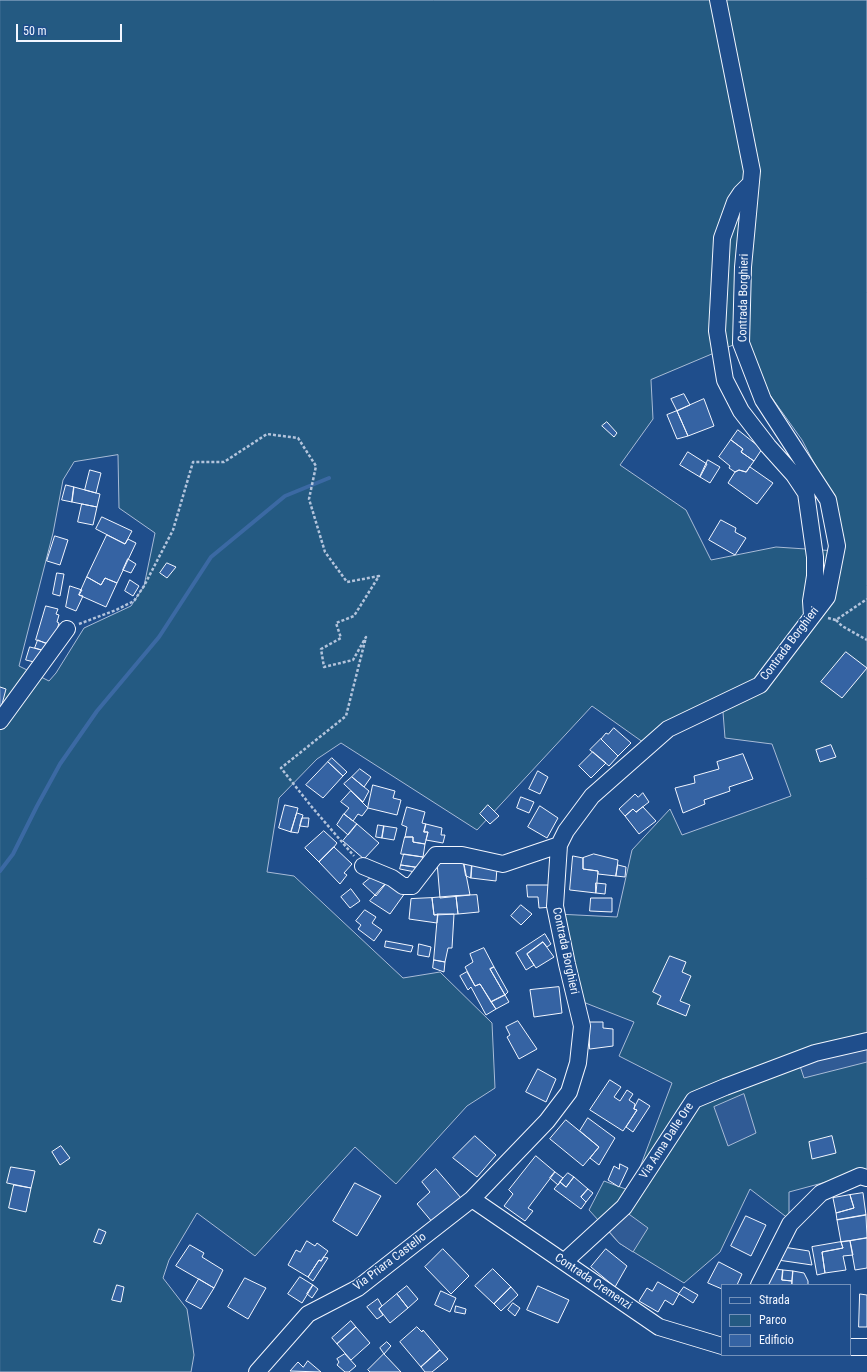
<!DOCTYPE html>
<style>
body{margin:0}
#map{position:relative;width:867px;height:1372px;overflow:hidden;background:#1f4e8c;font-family:"Roboto Condensed",sans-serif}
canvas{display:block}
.legend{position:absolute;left:721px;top:1284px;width:130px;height:72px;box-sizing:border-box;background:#1f4e8c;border:1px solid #7391ba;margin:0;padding:5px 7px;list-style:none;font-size:12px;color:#f2f6ff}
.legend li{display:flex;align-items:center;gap:8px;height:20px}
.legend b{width:20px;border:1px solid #7391ba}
.scale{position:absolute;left:16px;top:24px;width:106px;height:18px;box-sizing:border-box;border:2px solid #f2f6ff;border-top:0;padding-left:5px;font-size:12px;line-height:14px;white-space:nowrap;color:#f2f6ff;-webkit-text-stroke:3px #1f4e8c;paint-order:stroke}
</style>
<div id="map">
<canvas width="867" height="1372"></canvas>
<ul class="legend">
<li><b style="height:5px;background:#1f4e8c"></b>Strada</li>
<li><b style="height:11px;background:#245a82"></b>Parco</li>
<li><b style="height:11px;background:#3563a3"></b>Edificio</li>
</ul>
<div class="scale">50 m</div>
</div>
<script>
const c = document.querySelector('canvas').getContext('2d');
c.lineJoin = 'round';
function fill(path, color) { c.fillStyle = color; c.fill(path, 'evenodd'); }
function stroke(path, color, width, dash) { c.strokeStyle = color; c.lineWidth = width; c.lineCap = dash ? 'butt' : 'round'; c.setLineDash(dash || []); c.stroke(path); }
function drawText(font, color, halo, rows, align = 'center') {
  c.font = font + ' "Roboto Condensed",sans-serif'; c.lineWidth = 3; c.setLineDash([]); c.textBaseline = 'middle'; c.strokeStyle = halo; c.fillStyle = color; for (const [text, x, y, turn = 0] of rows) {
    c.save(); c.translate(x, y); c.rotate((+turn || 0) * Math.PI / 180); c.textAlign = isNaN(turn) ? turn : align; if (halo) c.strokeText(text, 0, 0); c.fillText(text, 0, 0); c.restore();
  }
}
const green = new Path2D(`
 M0 0H867V1171L789 1192V1219L750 1189 720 1252 684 1283 619 1243 589 1210 604 1181 631 1191 672 1083 619 1056 634 1022 583 1002 557 914 617 917 632 850 670 809 682 835 791 796 772 744 725 738 722 699 647 745 592 706 477 830 341 743 317 759 279 798 267 872 294 876 403 978 440 972 492 1023 495 1088 467 1106 396 1184 355 1147 255 1256 197 1213 169 1260 163 1278 187 1309 194 1355 191 1372H0ZM746 340 767 391 802 440 827 488 836 551 776 547 711 560 686 510 620 465 653 419 651 380ZM118 455 119 508 155 533 144 586 131 606 84 628 56 673 49 681 19 666 53 533 63 480 74 462Z`);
fill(green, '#245a82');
stroke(green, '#a8bbd7', 1);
const parking = new Path2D(`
 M867 1048V1062L804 1078 800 1066 816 1059Z
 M744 1094 756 1133 728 1146 714 1107Z
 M626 1212 648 1228 633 1252 619 1243 607 1229Z`);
fill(parking, '#305b95');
stroke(parking, '#a8bbd7', 1);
stroke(new Path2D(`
 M0 871 13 854 37 806 60 764 97 711 159 637 211 557 285 496 329 478`), '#3b69a3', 4);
const building = new Path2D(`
 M684 394 690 405 677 411 671 399Z
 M704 399 714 426 688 436 677 411Z
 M677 411 688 436 677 439 667 415Z
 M607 422 617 433 614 437 602 426Z
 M738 430 762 449 754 461 741 452 743 449 731 440Z
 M731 440 743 449 741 452 754 461 746 472 739 470 735 472 729 468 730 466 719 457Z
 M688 452 707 464 700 477 680 465Z
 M708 460 720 467 710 483 700 477Z
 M750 467 773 483 757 504 728 483 735 472 739 470 746 472Z
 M90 470 101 473 96 493 85 490Z
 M66 485 74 487 72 502 62 500Z
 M74 487 100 494 97 507 72 502Z
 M82 504 97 507 93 525 78 522Z
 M102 517 132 531 125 544 96 529Z
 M721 520 736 528 735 532 746 538 735 555 709 540Z
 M107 535 125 544 128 539 136 543 117 583 105 578 101 585 87 577Z
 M55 536 68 540 60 565 47 561Z
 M128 559 136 564 131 573 123 570Z
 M167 563 176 567 167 578 160 573Z
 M57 573 64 574 60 596 53 594Z
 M87 577 101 585 105 578 117 583 106 607 79 595Z
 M130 580 139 586 133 596 125 591Z
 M70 586 82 590 79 595 83 596 76 611 66 607Z
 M46 606 58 609 56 614 59 615 57 622 59 623 53 645 36 640Z
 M38 640 47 644 45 651 35 648Z
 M30 647 45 651 38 663 26 660Z
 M846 652 867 668 842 698 821 682Z
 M0 687 6 689 0 712Z
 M614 728 631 743 618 756 601 739 606 733 608 734Z
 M601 739 618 756 609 766 590 750Z
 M831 745 836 757 820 762 816 750Z
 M593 752 606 763 591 778 579 766Z
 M743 754 753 779 729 787 730 791 704 800 705 804 683 813 675 788 695 783 694 776 719 769 717 762Z
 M332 758 347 772 343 776 328 762Z
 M328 762 343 776 323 798 306 785Z
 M360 769 371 777 364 787 352 777Z
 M538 771 548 777 540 794 529 789Z
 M352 777 369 791 363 802 344 784Z
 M373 785 395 791 393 798 401 800 397 815 368 808Z
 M351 791 368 808 362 816 358 814 353 821 344 814 349 808 341 802Z
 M643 793 649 802 636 812 633 809 625 816 619 809 635 794 638 797Z
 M521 797 534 802 529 813 517 808Z
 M285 805 298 808 291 832 279 828Z
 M488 805 499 816 490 824 480 814Z
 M540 806 558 818 547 838 528 827Z
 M407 807 425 812 422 823 426 824 424 832H428L425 844 413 842V837H405L407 827 402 825Z
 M643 807 656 821 639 834 625 816 633 809 636 812Z
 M297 813 303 815 298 833 291 832Z
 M344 814 357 824 348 835 337 825Z
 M302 818H309L308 827 300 826Z
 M357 824 379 843 364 859 343 841Z
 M426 824 442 828 441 835H445L443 843 426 840 428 832H424Z
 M378 825 384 826 382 838 376 837Z
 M384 826 397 828 394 840 382 838Z
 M324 831 337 843 334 847 319 862 305 848Z
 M405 837H413V842L425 844 423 857 401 854Z
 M334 847 352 864 344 873 347 875 340 884 319 862Z
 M404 854 423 857 421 868 401 865Z
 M594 854 618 860 616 876 598 874V871L583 869V858Z
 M573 856 583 858V869L598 871 596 893 570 890Z
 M463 859 470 895 440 898 437 862Z
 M463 859 472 864 471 878 466 876Z
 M472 864 497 868 496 881 471 878Z
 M401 865 421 868 420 873 400 869Z
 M618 865 626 867 625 877 616 876Z
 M374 875 388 881 376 896 363 884Z
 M388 881 405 893 390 914 370 901Z
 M596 883 606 884 605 894 596 893Z
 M527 885H552L553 907 539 908 538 897H528Z
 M351 889 360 901 350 908 341 897Z
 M477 895 479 912 458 914 456 896Z
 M456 896 458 914 434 915 432 898Z
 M432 898 434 915 438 914 437 923 409 919 411 899Z
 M591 898H612V912L590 911Z
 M521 905 532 914 521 925 511 916Z
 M365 910 376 917 372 923 382 930 374 941 358 929 361 925 356 921Z
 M438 914H454L452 948H448L445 962 434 960Z
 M545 934 551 944 547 947 543 942 527 954 534 965 526 970 516 953Z
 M386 941 413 946 411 952 385 947Z
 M543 942 554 957 536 968 527 954Z
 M419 944 431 947 429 957 418 955Z
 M484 948 494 967 490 969 505 995 491 1002 480 984 475 986 465 967 473 962 470 954Z
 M670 956 686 962 682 972 691 976 680 1001 690 1005 686 1016 657 1004 661 996 653 992Z
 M434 960 445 962 444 972 433 968Z
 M494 967 508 992 505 995 490 969Z
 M467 972 475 986 480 984 496 1009 486 1015 471 987 468 990 460 976Z
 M559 987 562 1013 534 1017 530 990Z
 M505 995 509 1002 496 1009 491 1002Z
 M518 1021 537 1049 519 1059 507 1037 510 1035 506 1027Z
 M589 1022H603V1028L613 1029V1046L590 1049Z
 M538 1069 556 1079 546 1102 526 1092Z
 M610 1080 621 1087 614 1097 620 1101 627 1090 633 1094 629 1100 635 1104 634 1109 637 1110 623 1131 590 1110Z
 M639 1099 650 1106 633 1132 626 1127 637 1110 634 1109Z
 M588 1118 615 1138 599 1165 590 1158 599 1147 580 1131Z
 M566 1120 599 1147 583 1166 550 1139Z
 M475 1136 496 1155 477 1177 453 1158Z
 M832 1136 836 1153 812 1159 809 1142Z
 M61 1146 70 1158 60 1165 52 1152Z
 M536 1156 555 1172 528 1208 533 1211 525 1221 504 1206 513 1194 509 1190Z
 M620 1164 628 1168 619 1187 608 1180 614 1166 619 1169Z
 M11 1167 35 1171 31 1188 7 1183Z
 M436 1169 461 1198 433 1223 417 1204 430 1192 422 1182Z
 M555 1172 563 1178 558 1185 550 1178Z
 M568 1173 574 1177 566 1187 560 1182Z
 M574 1177 588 1189 581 1197 586 1202 581 1209 554 1189 560 1182 566 1187Z
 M355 1183 381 1196 357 1236 333 1221Z
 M14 1185 31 1188 26 1212 9 1208Z
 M588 1189 593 1193 586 1202 581 1197Z
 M863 1193 866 1215 837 1220 836 1213 854 1208 850 1195Z
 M850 1195 854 1208 836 1213 833 1198Z
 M866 1215 867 1238 841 1242 837 1220Z
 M746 1216 766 1225 751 1256 731 1246Z
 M99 1229 106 1232 101 1244 94 1242Z
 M867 1238V1268L855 1270 850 1241Z
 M307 1241 315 1246 317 1243 328 1251 321 1261 319 1260 308 1277 288 1265 296 1250 300 1252Z
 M850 1241 853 1255 843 1256 846 1270 825 1273 822 1252 843 1248 841 1242Z
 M841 1242 843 1248 822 1252 825 1273 817 1275 812 1247Z
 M190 1245 204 1253 202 1257 223 1270 214 1288 176 1266Z
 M777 1246 809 1251 812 1265 771 1259Z
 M443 1249 469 1276 451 1294 425 1267Z
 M606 1249 627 1266 615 1287 591 1267Z
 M324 1257 328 1258 313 1281 308 1277 319 1260 321 1261Z
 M719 1262 742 1274 737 1285H722V1289L708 1283Z
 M768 1268 783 1270 782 1280 792 1281V1285H767Z
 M493 1269 511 1287 494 1304 475 1286Z
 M783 1270 793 1271 792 1281 782 1280Z
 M793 1271 804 1273 808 1281V1285H792Z
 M300 1277 313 1285 302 1303 288 1294Z
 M245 1278 266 1288 248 1319 228 1307Z
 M199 1279 214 1288 201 1309 186 1301Z
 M658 1282 679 1294 673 1305 665 1300 658 1312 639 1301 647 1288 652 1291Z
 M117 1285 124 1287 121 1302 112 1300Z
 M313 1285 318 1289 312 1298 307 1294Z
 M407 1286 418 1299 408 1308 397 1294Z
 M538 1286 569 1300 558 1323 527 1310Z
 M511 1287 518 1295 501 1311 494 1304Z
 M684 1287 698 1295 693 1303 679 1294Z
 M441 1291 456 1298 450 1312 435 1305Z
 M397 1294 408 1308 390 1323 379 1309Z
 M860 1294 867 1295V1327H859Z
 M378 1299 382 1306 379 1309 383 1315 377 1319 367 1307Z
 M513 1303 520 1308 515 1316 508 1310Z
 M456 1306 466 1309 465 1314 455 1312Z
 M351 1321 356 1327 337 1344 332 1338Z
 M356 1327 370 1343 351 1360 337 1344Z
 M417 1327 422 1332 423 1330 440 1350 421 1367 400 1342Z
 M387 1342 391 1346 384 1354 380 1348Z
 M440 1350 448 1359 432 1372H425L421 1367Z
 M345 1354 356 1366 349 1372H345L337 1365 339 1362 337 1359Z
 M384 1354 401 1372H370L368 1370Z
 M308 1361 321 1372 290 1371 298 1362 303 1367Z`);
fill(building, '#3563a3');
stroke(building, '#f2f6ff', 1);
const minor = new Path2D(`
 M750 184 741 193 735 202 722 238 717 331 725 380 741 411 768 446 794 475 806 493 815 557V576L811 601 812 616
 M0 721 67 629
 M363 866 392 878 403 886H412L436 855H462L503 864 559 845
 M472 1199 659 1327 722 1346
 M564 1262 624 1207 694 1100 725 1087 815 1053 867 1041
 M759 1285 790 1224 821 1193 860 1176 867 1178
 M850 1347H867
 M257 1372 308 1314 358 1288 472 1199 547 1121 569 1092 578 1063 582 1026 567 964 555 906 559 845 566 831 592 796 668 729 760 685 827 597 837 546 828 500 763 400 741 343 743 267 752 171 718 0`);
stroke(minor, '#f2f6ff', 18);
stroke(new Path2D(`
 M828 618 836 620 867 599
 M836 620 842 626 867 640
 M79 624 116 610 134 601 144 586 173 530 193 462H224L267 434 298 438 316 466 309 499 325 552 347 582 379 576 354 616 336 623 341 638 321 649 324 667 353 660 366 637 346 716 281 768 311 806 354 856`), '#b3c4dc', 2.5, [3, 2]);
stroke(minor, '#1f4e8c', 16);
drawText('12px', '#f2f6ff', '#1f4e8c', [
 ["Contrada Borghieri",744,298,-89],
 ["Contrada Borghieri",790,644,-53],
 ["Contrada Borghieri",565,951,78],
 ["Via Anna Dalle Ore",667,1141,-57],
 ["Via Priara Castello",390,1262,-37],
 ["Contrada Cremenzi",593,1282,34]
]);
</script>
